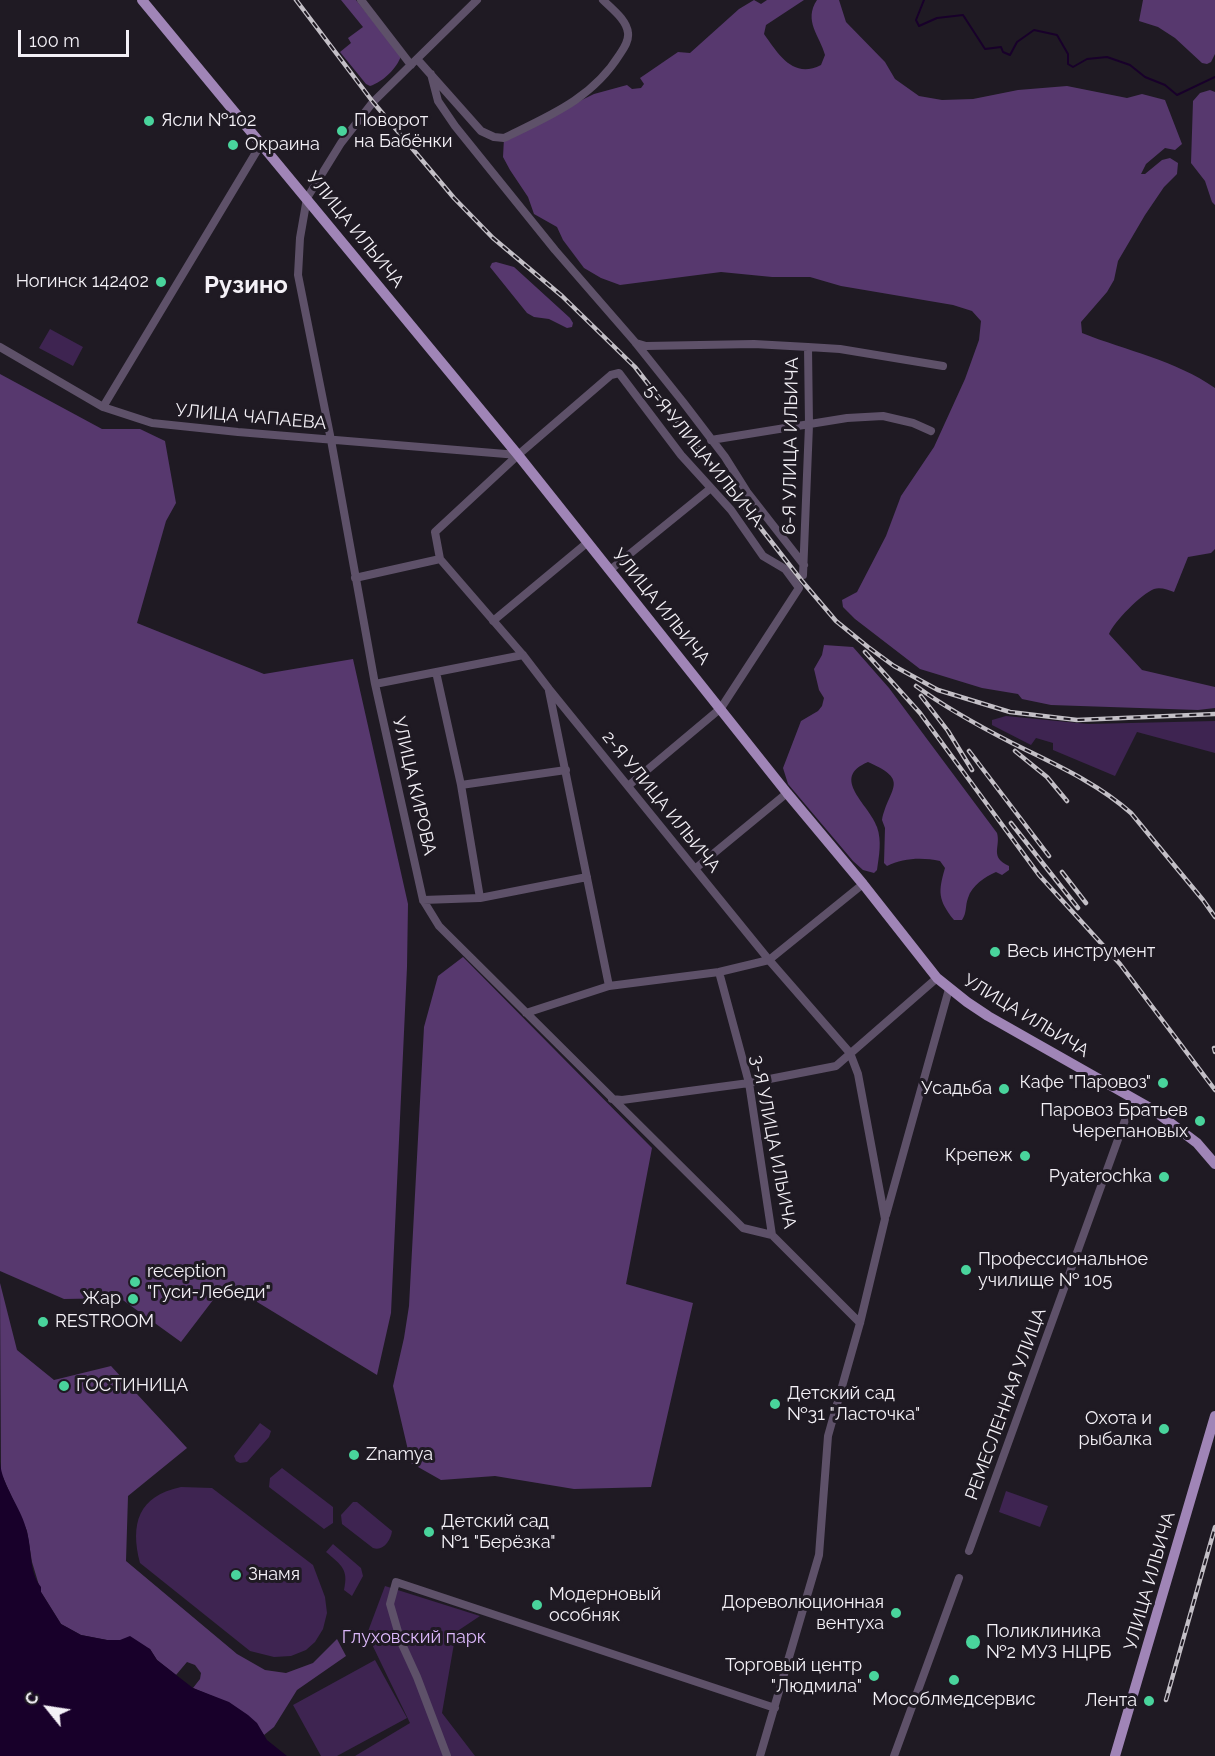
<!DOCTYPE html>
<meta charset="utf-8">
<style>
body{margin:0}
#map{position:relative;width:1215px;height:1756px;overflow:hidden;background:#1f1a23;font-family:Raleway,sans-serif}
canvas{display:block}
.north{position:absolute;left:18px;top:1678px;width:60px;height:60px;-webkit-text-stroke:4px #1f1a23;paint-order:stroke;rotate:300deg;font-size:16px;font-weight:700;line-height:24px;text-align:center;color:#f4f1f7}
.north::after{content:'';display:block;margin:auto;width:21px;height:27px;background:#f4f1f7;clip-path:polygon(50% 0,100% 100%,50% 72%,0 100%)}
.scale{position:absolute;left:18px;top:30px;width:111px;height:27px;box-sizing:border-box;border:3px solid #f4f1f7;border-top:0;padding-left:8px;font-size:18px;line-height:21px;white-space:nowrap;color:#f4f1f7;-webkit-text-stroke:4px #1f1a23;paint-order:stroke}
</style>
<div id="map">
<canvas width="1215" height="1756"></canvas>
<div class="north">С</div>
<div class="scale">100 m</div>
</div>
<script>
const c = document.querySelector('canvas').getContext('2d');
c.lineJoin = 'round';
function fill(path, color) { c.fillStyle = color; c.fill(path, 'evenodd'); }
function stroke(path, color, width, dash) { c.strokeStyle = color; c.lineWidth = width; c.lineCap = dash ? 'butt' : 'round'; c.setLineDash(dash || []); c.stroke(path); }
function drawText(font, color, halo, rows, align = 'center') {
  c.font = font + ' Raleway,sans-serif'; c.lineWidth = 6; c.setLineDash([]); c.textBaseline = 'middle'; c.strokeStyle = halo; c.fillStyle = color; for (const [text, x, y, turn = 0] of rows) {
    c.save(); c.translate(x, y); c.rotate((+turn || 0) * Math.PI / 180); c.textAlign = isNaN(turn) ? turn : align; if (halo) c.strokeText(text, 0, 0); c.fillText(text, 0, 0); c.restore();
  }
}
fill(new Path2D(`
 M50 329 83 347 73 366 39 348Z
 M1006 716 1088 724 1215 721V753L1137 732 1115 776 1053 750V743L1036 738 1031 745 992 725V720Z
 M260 1423 271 1431 269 1437 247 1462 240 1463 236 1461 234 1456Z
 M282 1468 333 1507V1523L324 1529 269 1487 270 1478Z
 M181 1487 212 1488 313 1565 325 1597 327 1613 323 1629 315 1642 306 1650 291 1656 274 1657 250 1651 140 1563C130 1524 138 1496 181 1487Z
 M1006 1491 1048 1506 1040 1527 999 1512Z
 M353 1502H357L392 1531C391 1540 383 1552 373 1548L342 1524 341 1515Z
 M333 1544 361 1568 363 1576 352 1596 344 1590C349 1569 341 1565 326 1552Z
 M385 1586 480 1616 456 1632 442 1713 475 1756H355L410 1723 367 1634Z
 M375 1660 407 1718 337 1756H321L293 1705Z`), '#3e2451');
fill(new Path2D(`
 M341 0H356L401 56C397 68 383 82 370 86L366 84 340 52 351 43 348 38 363 27Z
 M754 0 761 4 767 0H804L766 25 764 34C779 55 793 79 821 65L825 55C820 36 803 21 817 0H839L846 22 885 62 895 79 919 96 942 100 973 99 1018 90 1067 86 1127 98 1142 94 1165 100 1182 144 1175 150 1165 148 1146 164 1141 174H1145L1162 160 1170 158 1178 163 1177 174 1164 187 1145 215 1118 261 1114 280 1107 292 1081 322 1082 333C1127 351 1175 360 1215 388V549L1211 553 1188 557 1174 592C1168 590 1161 587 1154 589 1141 594 1114 622 1109 634L1142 670 1215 687V708L1198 710 1051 705 1022 699 1018 694 982 688 920 669 855 619 843 607 842 600 857 592 886 536 901 496 934 447 965 379 979 340 981 321 972 311 953 305 841 286 810 277H772L721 272 620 285 601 278 584 268 563 240 557 227 534 214 528 197 510 170 503 157 504 138 594 94 627 85 632 89 641 88 644 84 640 78 678 52 690 53 739 9Z
 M1143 0H1215V54L1211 62 1207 64 1202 63 1175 38 1158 27 1139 21Z
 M1210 90 1215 92V205L1212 202 1205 181 1191 163 1193 101 1200 93Z
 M496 262 514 267 570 318 573 323 572 327 567 328 549 319 534 317 527 313 490 267 492 263Z
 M0 374 102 429H140L165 441 176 503 166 521 137 623 264 674 353 659 408 904 407 967 391 1313 377 1375 226 1283 181 1342 120 1298 64 1299 0 1271Z
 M824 645 853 647 889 688 997 833C1001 847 989 857 1009 866V870L1002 875 996 872C985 877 972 885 968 898 965 906 967 913 962 920H954C938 900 938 892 945 868L940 861C922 857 903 858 887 866L884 863 885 828 882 820C889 787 911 781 868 762 829 778 870 805 877 827 882 841 879 856 877 870L874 873 863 870 853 861 788 784 783 768 801 721 818 711 822 706 824 698 819 690 814 669 822 655Z
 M463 957 652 1148 626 1284 693 1303 651 1487 574 1489 495 1476 441 1480 411 1463 393 1386 404 1338 409 1306 424 1027 438 976Z
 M0 1283 17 1350 54 1380 111 1366 187 1448 128 1496 126 1561 237 1654 265 1670 286 1673 313 1663 337 1639 346 1656 297 1690 274 1727 264 1735C247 1708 220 1700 193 1688L200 1679 201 1673 195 1665 187 1662 176 1675 157 1660 150 1649 120 1640H107L81 1635 61 1624 41 1592 32 1562 27 1531 1 1473Z`), '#57386e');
fill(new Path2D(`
 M0 1462C2 1487 22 1508 27 1532 32 1550 29 1572 41 1587V1592L61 1624 81 1635 107 1640H120L130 1636 150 1649 157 1660 193 1688 229 1702 248 1715 257 1723 267 1740 287 1756H0Z`), '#18002a');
stroke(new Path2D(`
 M924 0 916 20 919 26 937 18 963 15 985 49 1001 47 1003 52 1010 55 1017 42 1034 30 1057 35 1068 54V64L1073 67 1087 59 1107 57 1130 65 1145 77 1165 85 1177 95 1215 77`), '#18002a', 2);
stroke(new Path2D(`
 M361 0 411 65
 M477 0 373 102 341 143 307 198 300 238 298 275 331 440 375 684 423 900 439 926 743 1228 772 1235
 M417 59 481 131 494 137 504 138C549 116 592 99 620 54 624 48 629 41 628 33 627 20 612 9 603 0
 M431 74 438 101 455 126 555 250 635 342 683 402 725 457 747 492 804 565
 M636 343 646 346 754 344 808 347
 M0 347 103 407 152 423 238 432 518 455
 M103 407 261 144
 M711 440 847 418 883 416 913 423 931 431
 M610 570 711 488
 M803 575 809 425 808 347 840 349 943 366
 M355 578 440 559
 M493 621 588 542
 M436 672 461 785 480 898
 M375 684 523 655
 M549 691 609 986
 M461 785 566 770
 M628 786 721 708 799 588 785 569 763 556 731 510 681 455 619 373 611 375 518 455 435 532 440 559 523 655 549 689 769 960 850 1053 858 1074 885 1219 860 1323 828 1436 819 1555 760 1756
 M696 868 787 793
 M423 900 480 898 587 877
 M719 972 749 1083 772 1235 860 1323
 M526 1013 609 986 719 972 769 960 863 884
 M612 1099 622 1100 749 1083 836 1066 937 978
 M886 1215 949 989
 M969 1551 1133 1098
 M447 1756 417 1677 401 1642 390 1604 396 1582 775 1708
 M894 1756 959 1578`), '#5e5169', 8);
stroke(new Path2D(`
 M142 0 518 455 787 793 863 884 937 978 967 1002 988 1016 1152 1109 1197 1143 1215 1164
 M1115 1756 1215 1416`), '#a085b7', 10);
const rail = new Path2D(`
 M296 0 373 102 454 198 493 238 562 296 635 367 802 581 836 621 868 647 894 666 938 690 1010 712 1077 720 1215 714
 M865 652 920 713 1039 875 1120 964 1215 1090
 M916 686C946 708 979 726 1012 743 1054 764 1096 782 1131 813L1203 900 1215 917
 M921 696 948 731 972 770
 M969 751 1049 856
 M1015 751 1047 777 1067 801
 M1011 823 1078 908
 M1062 872 1086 903
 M1214 1048 1215 1052
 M1166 1700 1215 1527`);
stroke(rail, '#c3bfc6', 4.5);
stroke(rail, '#1f1a23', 2, [7]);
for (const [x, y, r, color] of [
 [149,121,6,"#49d49c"],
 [342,131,6,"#49d49c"],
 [233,145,6,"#49d49c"],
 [161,282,6,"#49d49c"],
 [995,952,6,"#49d49c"],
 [1163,1083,6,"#49d49c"],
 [1004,1089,6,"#49d49c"],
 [1200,1121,6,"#49d49c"],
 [1025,1156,6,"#49d49c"],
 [1164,1177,6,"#49d49c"],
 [966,1270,6,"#49d49c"],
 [135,1282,6,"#49d49c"],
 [133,1299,6,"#49d49c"],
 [43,1322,6,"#49d49c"],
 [64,1386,6,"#49d49c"],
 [775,1404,6,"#49d49c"],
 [1164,1429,6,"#49d49c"],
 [354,1455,6,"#49d49c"],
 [429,1532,6,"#49d49c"],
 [236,1575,6,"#49d49c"],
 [537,1605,6,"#49d49c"],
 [896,1613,6,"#49d49c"],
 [973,1642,8,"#49d49c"],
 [874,1676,6,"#49d49c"],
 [954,1680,6,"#49d49c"],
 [1149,1701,6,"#49d49c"]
]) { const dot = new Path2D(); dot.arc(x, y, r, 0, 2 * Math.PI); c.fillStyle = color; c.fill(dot); stroke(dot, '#1f1a23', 2); }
drawText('18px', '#f4f1f7', '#1f1a23', [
 ["Ясли №102",161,121],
 ["Поворот",354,121],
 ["на Бабёнки",354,142],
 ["Окраина",245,145],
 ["Ногинск 142402",149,282,"right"],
 ["Весь инструмент",1007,952],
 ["Кафе \"Паровоз\"",1151,1083,"right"],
 ["Усадьба",992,1089,"right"],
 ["Паровоз Братьев",1188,1111,"right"],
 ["Черепановых",1188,1132,"right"],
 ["Крепеж",1013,1156,"right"],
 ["Pyaterochka",1152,1177,"right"],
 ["Профессиональное",978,1260],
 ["училище № 105",978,1281],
 ["reception",147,1272],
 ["\"Гуси-Лебеди\"",147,1293],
 ["Жар",121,1299,"right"],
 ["RESTROOM",55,1322],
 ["ГОСТИНИЦА",76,1386],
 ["Детский сад",787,1394],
 ["№31 \"Ласточка\"",787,1415],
 ["Охота и",1152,1419,"right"],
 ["рыбалка",1152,1440,"right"],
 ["Znamya",366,1455],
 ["Детский сад",441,1522],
 ["№1 \"Берёзка\"",441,1543],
 ["Знамя",248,1575],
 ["Модерновый",549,1595],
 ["особняк",549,1616],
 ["Дореволюционная",884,1603,"right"],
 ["вентуха",884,1624,"right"],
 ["Поликлиника",986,1632],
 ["№2 МУЗ НЦРБ",986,1653],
 ["Торговый центр",862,1666,"right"],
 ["\"Людмила\"",862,1687,"right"],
 ["Мособлмедсервис",954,1700,"center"],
 ["Лента",1137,1701,"right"]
], 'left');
drawText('18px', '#f4f1f7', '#1f1a23', [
 ["УЛИЦА ИЛЬИЧА",355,230,51],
 ["УЛИЦА ЧАПАЕВА",251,417,5],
 ["6-Я УЛИЦА ИЛЬИЧА",791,446,-89],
 ["5-Я УЛИЦА ИЛЬИЧА",704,456,51],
 ["УЛИЦА ИЛЬИЧА",661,607,51],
 ["УЛИЦА КИРОВА",414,786,77],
 ["2-Я УЛИЦА ИЛЬИЧА",661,802,51],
 ["УЛИЦА ИЛЬИЧА",1026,1016,31],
 ["3-Я УЛИЦА ИЛЬИЧА",773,1142,79],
 ["РЕМЕСЛЕННАЯ УЛИЦА",1006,1404,-70],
 ["УЛИЦА ИЛЬИЧА",1150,1581,-74]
]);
drawText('18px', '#ddb9fc', '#1f1a23', [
 ["Глуховский парк",414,1638]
]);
drawText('bold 24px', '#f4f1f7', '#1f1a23', [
 ["Рузино",246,286]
]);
</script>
